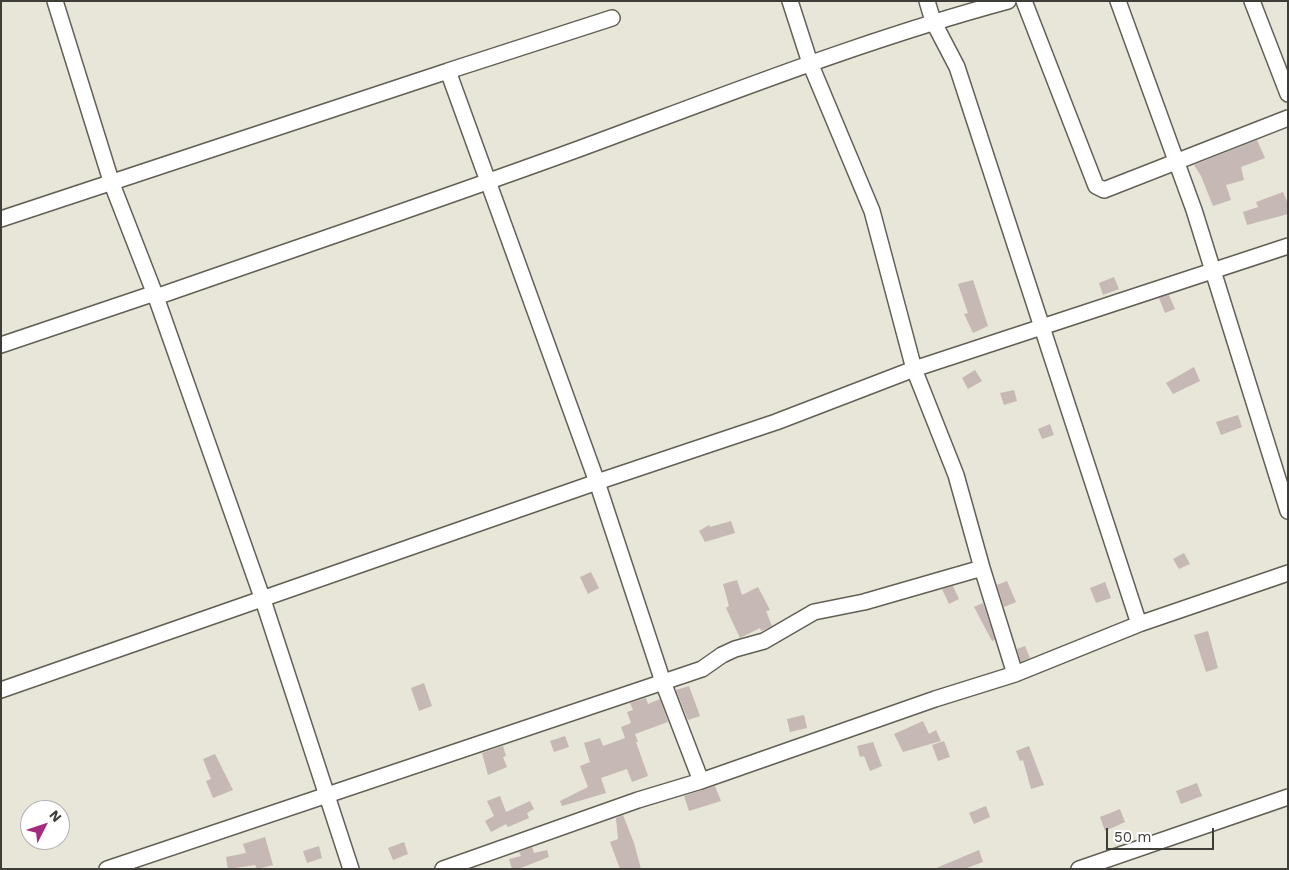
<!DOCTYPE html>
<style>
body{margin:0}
#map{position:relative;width:1289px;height:870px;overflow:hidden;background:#e8e5d9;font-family:"Work Sans",sans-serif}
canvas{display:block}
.frame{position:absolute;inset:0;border:2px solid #3e3d38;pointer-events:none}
.north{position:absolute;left:20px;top:800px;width:50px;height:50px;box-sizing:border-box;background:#fff;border:1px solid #b2b1af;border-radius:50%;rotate:49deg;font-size:14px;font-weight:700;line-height:20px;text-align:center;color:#3e3d38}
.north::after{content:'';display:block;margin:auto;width:18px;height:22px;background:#a52b80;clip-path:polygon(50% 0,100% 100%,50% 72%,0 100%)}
.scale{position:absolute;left:1106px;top:828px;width:108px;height:22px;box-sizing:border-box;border:2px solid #3e3d38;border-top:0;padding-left:6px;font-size:15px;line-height:18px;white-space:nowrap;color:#3e3d38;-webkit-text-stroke:4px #fff;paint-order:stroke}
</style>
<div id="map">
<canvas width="1289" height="870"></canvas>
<div class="frame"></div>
<div class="north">N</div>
<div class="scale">50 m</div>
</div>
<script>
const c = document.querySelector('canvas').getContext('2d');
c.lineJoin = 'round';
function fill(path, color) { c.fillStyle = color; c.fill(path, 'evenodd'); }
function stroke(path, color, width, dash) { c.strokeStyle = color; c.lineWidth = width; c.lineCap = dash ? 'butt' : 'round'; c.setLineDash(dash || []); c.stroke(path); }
fill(new Path2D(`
 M1257 140 1265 158 1241 167 1244 180 1226 185 1231 200 1213 206 1201 176 1194 165Z
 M1283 192 1288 204V214L1247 225 1243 212 1258 207 1256 202Z
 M1114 277 1119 289 1103 295 1099 283Z
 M973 280 988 326 973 333 964 314 968 313 958 284Z
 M1169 295 1175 309 1165 313 1159 298Z
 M1194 367 1200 381 1173 394 1166 383Z
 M975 370 982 381 968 389 962 378Z
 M1014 390 1017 401 1004 405 1000 393Z
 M1238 415 1242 427 1221 435 1216 422Z
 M1050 424 1054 435 1042 439 1038 429Z
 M731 521 735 533 705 542 699 531 709 525 710 527Z
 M1184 553 1190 564 1179 569 1173 559Z
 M591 572 599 588 588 594 580 577Z
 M737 580 742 595 758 587 770 610 766 611 772 626 761 631 760 628 740 638 726 608 729 606 723 584Z
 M1007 581 1016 602 1004 607 997 585Z
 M1105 582 1111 598 1096 603 1090 588Z
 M953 586 959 599 949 604 942 589Z
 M983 603 995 640 992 641 974 607Z
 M1208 631 1218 668 1206 672 1194 635Z
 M1025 646 1030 658 1021 662 1017 649Z
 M424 683 432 706 419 711 411 688Z
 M689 686 700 716 688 720 676 690Z
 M646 698 648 704 660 699 668 722 635 734 638 742H636L648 776 632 782 627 769 601 778 606 793 562 806 560 801 588 787 580 766 590 762 584 743 600 738 603 746 625 738 621 727 631 723 627 712 633 710 630 703Z
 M804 715 807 728 790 732 787 719Z
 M923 721 929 734 936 730 941 741 903 752 894 734Z
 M565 736 569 747 554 752 550 741Z
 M944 741 950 757 938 761 932 745Z
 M873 742 882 766 870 771 864 756 860 757 857 746Z
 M503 746 506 756 503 757 507 767 488 775 482 753Z
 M1029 746 1044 785 1031 789 1023 760 1020 761 1016 751Z
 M215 754 233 790 213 798 206 781 211 779 203 759Z
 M1197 783 1202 796 1181 804 1176 791Z
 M715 786 721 801 689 811 684 796Z
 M500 796 506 812 530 801 534 809 527 813 529 818 508 827 506 824 491 832 485 821 494 816 487 801Z
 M986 806 990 817 974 824 969 813Z
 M1120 809 1125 822 1105 831 1100 817Z
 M623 815 634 843 641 869H620L610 842 618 839 616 818Z
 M265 837 273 865 257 869 255 865 228 869 226 857 246 853 243 844Z
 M404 842 408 854 393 860 388 848Z
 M319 846 322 858 307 863 303 851Z
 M532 847 534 853 547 850 549 857 518 869H512L509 859 521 856 519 852Z
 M979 850 983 862 964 869H934Z`), '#c6b8b4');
const minor = new Path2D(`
 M55 1 112 184 156 297 263 600 351 869
 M927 1 933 21 957 67 1139 624
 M1024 1 1096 186 1104 190 1288 118
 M1118 1 1194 210 1288 511
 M1252 1 1288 94
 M612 18 448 71 597 482 663 682 701 781
 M1 219 448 71
 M156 297C299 247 442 199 584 147 725 95 863 40 1008 1
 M1 345 155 293
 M982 568 1015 674
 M1 690 597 482 776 422 914 369 1288 246
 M107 869 702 669 722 655 735 649 764 641 814 612 864 602 982 568 956 475 914 369 872 211 810 63 790 1
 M443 869 638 800 701 781 935 699 1015 674 1139 624 1288 573
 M1079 869 1288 797`);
stroke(minor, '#626055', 18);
stroke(minor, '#fff', 15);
</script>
